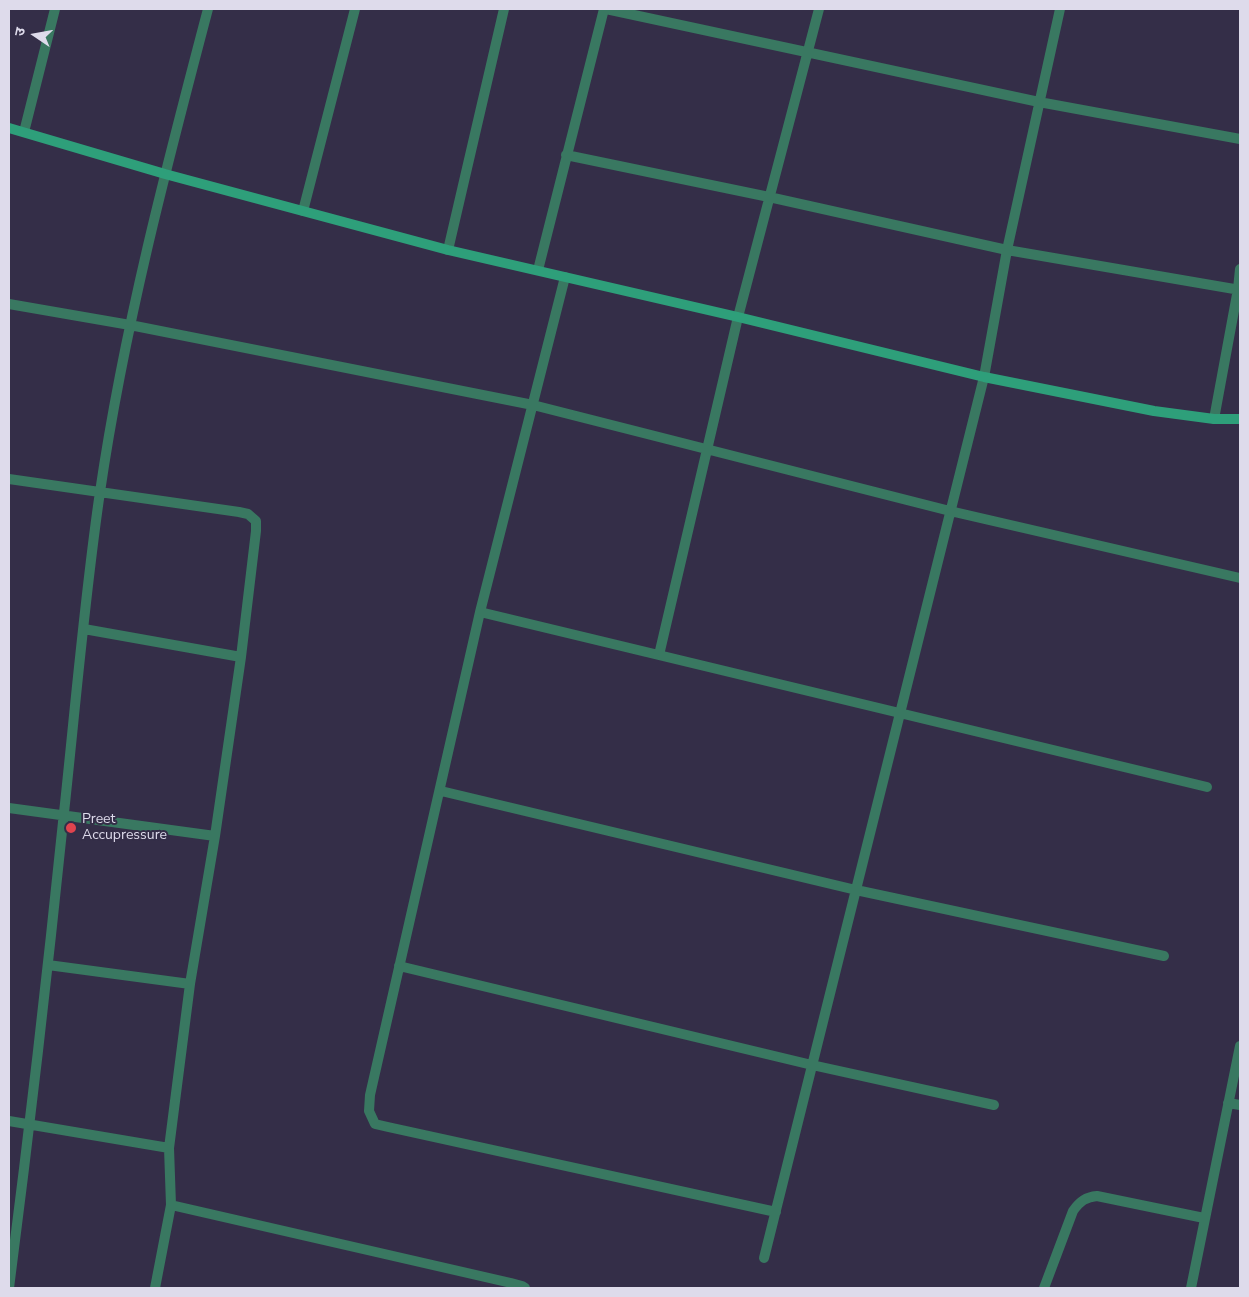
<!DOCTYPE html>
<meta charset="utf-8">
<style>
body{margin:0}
#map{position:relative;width:1249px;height:1297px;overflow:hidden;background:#342e48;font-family:"Nunito Sans","Noto Sans Devanagari",sans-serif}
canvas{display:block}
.frame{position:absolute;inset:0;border:10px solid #dedbeb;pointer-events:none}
.north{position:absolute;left:10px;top:10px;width:50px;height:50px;-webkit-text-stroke:4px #342e48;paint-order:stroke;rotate:282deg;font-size:14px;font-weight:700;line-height:20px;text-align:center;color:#dedbeb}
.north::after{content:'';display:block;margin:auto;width:18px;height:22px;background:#dedbeb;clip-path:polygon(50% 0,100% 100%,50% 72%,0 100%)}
</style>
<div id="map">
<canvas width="1249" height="1297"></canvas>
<div class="frame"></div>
<div class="north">उ</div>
</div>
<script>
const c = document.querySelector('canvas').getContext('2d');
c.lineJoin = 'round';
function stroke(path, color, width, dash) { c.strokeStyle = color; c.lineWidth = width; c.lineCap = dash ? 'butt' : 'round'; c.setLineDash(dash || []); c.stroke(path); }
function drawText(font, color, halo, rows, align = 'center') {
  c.font = font + ' "Nunito Sans",sans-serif'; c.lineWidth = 4; c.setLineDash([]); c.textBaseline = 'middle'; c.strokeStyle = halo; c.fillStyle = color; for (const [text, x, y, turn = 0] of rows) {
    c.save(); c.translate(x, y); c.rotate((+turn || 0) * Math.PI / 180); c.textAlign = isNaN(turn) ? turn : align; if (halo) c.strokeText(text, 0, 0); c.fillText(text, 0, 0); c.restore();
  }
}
stroke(new Path2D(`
 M606 9 1039 102 1240 139
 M24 132 55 9
 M566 155 769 197 1007 250 1240 290
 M303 211 355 9
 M448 250 504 9
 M538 270 604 9
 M565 277 480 612 370 1095 369 1111 375 1124 388 1127 776 1212
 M9 304 130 325 533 405 950 511 1240 578
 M1214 419 1238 289 1240 269
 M9 479 239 512 248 514 256 521V531L241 657 215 836 190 984 169 1148 171 1205
 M480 612 1207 787
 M84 629 241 657
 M659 655 738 317 819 9
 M441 791 856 890 1164 956
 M9 808 215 836
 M48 965 190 984
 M399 966 812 1065 994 1105
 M1228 1103 1240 1105
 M9 1121 169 1148
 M764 1258 984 377 1007 250 1060 9
 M9 1288C29 1133 47 978 63 822 75 712 84 601 100 492 124 328 166 168 208 9
 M155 1288 171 1205 511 1283 522 1286 525 1288
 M1044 1288 1073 1211C1080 1201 1086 1197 1097 1196L1204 1218
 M1191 1288 1240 1046`), '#397861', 10);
stroke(new Path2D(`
 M9 128 165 174 448 250 738 317 984 377 1154 411 1214 419H1240`), '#2e9f7a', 10);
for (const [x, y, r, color] of [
 [71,828,6,"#e0444e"]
]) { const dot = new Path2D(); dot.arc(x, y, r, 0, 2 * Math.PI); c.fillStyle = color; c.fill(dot); stroke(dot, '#342e48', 2); }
drawText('14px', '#dedbeb', '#342e48', [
 ["Preet",82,820],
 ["Accupressure",82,836]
], 'left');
</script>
